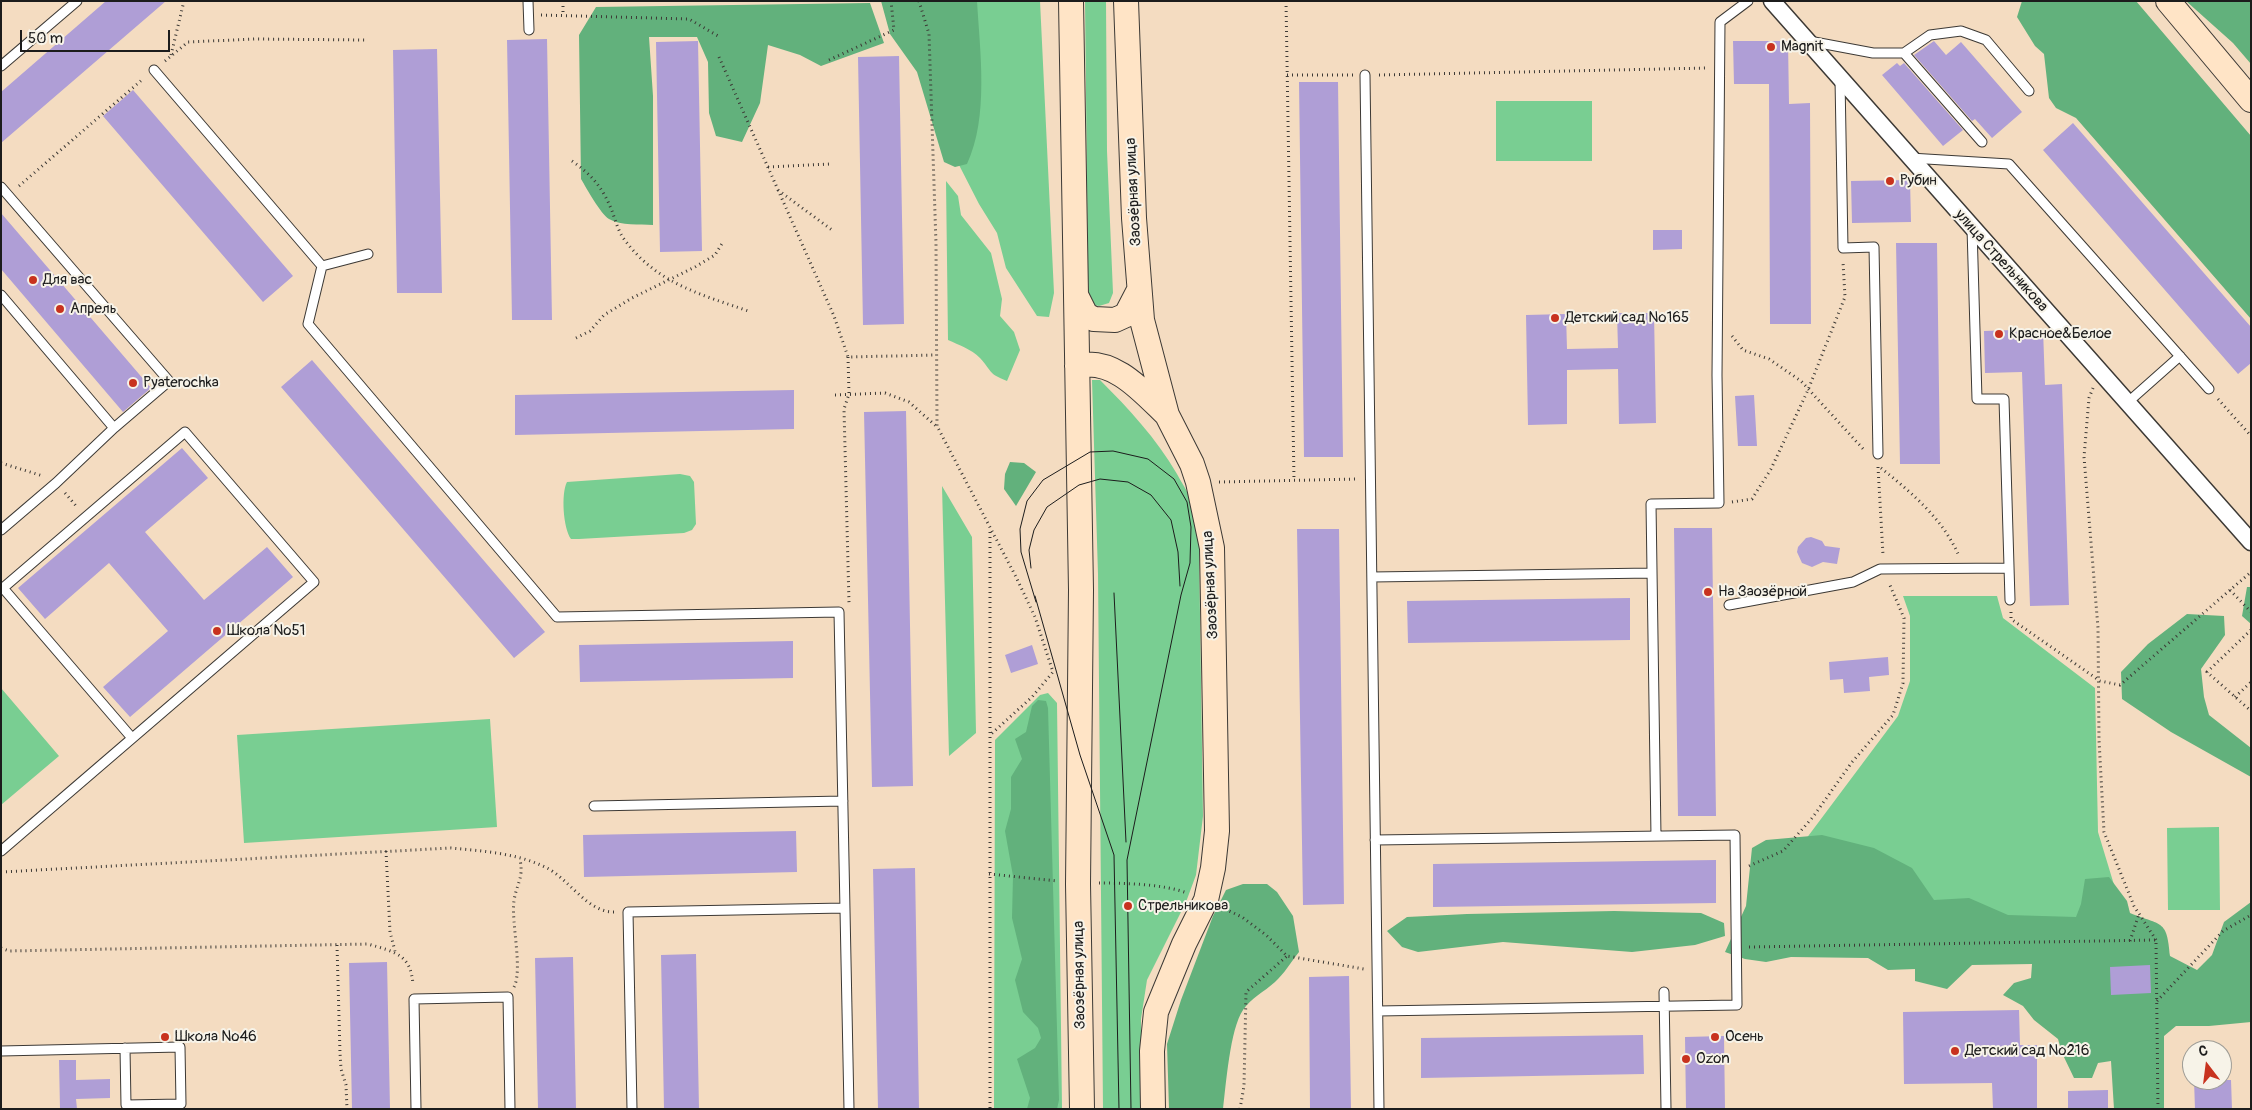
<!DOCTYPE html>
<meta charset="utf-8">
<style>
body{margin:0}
#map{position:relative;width:2252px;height:1110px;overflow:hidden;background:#f4dcc1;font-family:Pangolin,sans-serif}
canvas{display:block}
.frame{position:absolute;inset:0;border:2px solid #1c1c1c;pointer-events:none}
.north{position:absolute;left:2182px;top:1040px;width:50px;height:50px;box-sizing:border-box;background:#f7f3e8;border:1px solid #9f9d96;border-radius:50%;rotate:345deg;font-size:14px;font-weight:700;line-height:20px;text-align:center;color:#1c1c1c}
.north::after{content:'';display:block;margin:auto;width:18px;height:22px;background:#c8321e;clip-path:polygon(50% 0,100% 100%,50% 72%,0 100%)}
.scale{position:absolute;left:20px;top:30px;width:150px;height:22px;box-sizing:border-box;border:2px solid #1c1c1c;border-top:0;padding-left:6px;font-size:15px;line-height:18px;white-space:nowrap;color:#1c1c1c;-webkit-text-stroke:4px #f7f3e8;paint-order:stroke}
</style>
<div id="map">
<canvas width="2252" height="1110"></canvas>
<div class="frame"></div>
<div class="north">С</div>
<div class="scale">50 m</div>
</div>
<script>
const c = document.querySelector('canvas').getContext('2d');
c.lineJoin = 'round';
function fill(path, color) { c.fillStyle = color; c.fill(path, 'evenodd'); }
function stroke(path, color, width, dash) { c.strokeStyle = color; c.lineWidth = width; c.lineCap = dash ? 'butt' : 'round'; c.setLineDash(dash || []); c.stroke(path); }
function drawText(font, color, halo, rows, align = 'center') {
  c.font = font + ' Pangolin,sans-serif'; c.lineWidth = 4; c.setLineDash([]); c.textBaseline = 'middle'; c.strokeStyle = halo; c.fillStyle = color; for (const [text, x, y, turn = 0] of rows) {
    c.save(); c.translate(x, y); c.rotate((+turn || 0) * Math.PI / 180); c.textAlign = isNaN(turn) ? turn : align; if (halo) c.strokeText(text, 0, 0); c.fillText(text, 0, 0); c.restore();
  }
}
fill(new Path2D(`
 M943 1H1040L1054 293 1049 317 1037 316 1006 268 997 233 979 204 958 163Z
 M1085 1H1106L1107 151 1113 293 1109 303 1099 306 1093 305 1089 298 1088 278Z
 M1496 101H1592V161H1496Z
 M946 181 958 196 961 215 991 253 1002 299 1000 316 1014 332 1020 350 1007 381C987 373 993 372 980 358 971 349 959 345 948 340Z
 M1092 380H1100C1129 409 1156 438 1177 474 1181 482 1187 490 1190 498 1196 513 1197 530 1199 546L1203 816 1196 875 1186 902 1147 980 1141 1019V1109H1103L1098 574Z
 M680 474 690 476 694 482 696 524 692 530 684 533 579 539H571C563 528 561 493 567 482Z
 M942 486 972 537 976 733 949 756Z
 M1903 596H1997L2003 618 2095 688 2098 832 2125 921 1789 934 1800 847 1898 716 1910 681V616Z
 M1 688 59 756 1 805Z
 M1048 693 1057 703 1062 1109H994L995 740 1040 695Z
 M490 719 497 827 244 843 237 735Z
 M2219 827 2220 910H2168L2167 828Z`), '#79ce92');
fill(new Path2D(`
 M881 1H977C980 52 989 117 967 164L955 167 944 162 917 72 890 34Z
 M2022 1H2136L2251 136V319L2076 118 2056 108 2049 98 2044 54 2035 46 2017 17Z
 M2186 1H2251V64L2233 43Z
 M870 3 884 43 821 66 800 55 768 45 760 103 742 142 716 136 709 113 708 62 697 37H649L653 96V225C640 224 621 226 609 219 600 213 587 189 581 179L579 35 596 7Z
 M1010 462 1024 463 1036 472 1016 506 1004 489 1005 474Z
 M2247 587H2251V624L2242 616Z
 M2187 614 2224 616 2225 635 2201 669 2204 697 2209 715 2251 748V777L2171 732 2122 699 2121 672 2148 644Z
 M1038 700 1046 701 1048 708 1059 1100 1057 1109H1027L1030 1098 1017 1059 1035 1048 1041 1038 1038 1028 1023 1012 1015 980 1022 959 1012 918 1013 876 1005 831 1011 809V777L1022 759 1015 739 1026 732 1032 706Z
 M1822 835 1874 848 1912 868 1934 900 1969 898 2008 915 2076 917 2081 904 2085 879 2109 877 2127 901 2130 913C2162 926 2167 919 2170 956L2197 970 2212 955 2224 922 2251 902V1022L2209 1026H2176L2164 1036V1109H2114L2111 1061 2098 1063 2092 1078H2074L2062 1053 2058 1039 2034 1020 2023 1006 2003 995 2014 983 2031 978 2032 964 1972 965 1947 989 1915 981V969L1888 970 1868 958 1791 957 1766 962 1745 959 1725 952 1746 906 1752 848 1766 840Z
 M1243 884H1267L1277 892 1293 916 1299 952C1291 962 1284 974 1275 982 1264 992 1251 998 1243 1010 1230 1029 1226 1085 1223 1109H1169L1167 1044 1181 1000 1213 916 1226 890Z
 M1614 911 1701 913 1724 923 1725 936 1695 945 1632 952 1503 942 1418 952 1402 947 1387 931 1407 917 1467 914Z`), '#62b17c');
fill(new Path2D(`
 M106 1H166L1 143V92Z
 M547 39 552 320H512L507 40Z
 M698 41 702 251 660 252 656 42Z
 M1733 41H1788L1789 104 1810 103 1811 324H1770L1769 84H1734Z
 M1934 41 1946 55 1961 42 2022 112 1992 138 1975 119 1972 121 1914 55Z
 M437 49 442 293H397L393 50Z
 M899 56 904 324 863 325 858 57Z
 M1897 63 1900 66 1904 63 1963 130 1943 146 1882 75Z
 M1299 82H1338L1343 457H1304Z
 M133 90 293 276 263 302 103 116Z
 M2073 123 2251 327V363L2238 374 2043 150Z
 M1910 180 1911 222 1852 223 1851 181Z
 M1 213 151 388 123 412 1 269Z
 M1653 230H1682V249L1653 250Z
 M1896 243H1937L1940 464H1900Z
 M1617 313H1654L1656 423 1619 424 1618 369 1567 370V424L1528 425 1526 315 1566 314 1567 349 1618 348Z
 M2043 329 2045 385 2062 384 2069 605 2030 606 2022 372 1985 373 1984 331Z
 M312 360 545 632 514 658 281 387Z
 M794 390V429L515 435V395Z
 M1754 395 1757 446H1738L1735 396Z
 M906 411 913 786 872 787 864 412Z
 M182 448 208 478 145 532 204 600 267 547 293 577 130 717 103 687 168 631 109 563 45 619 18 588Z
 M1674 528H1712L1716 816H1678Z
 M1297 529H1339L1344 904 1303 905Z
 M1811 537 1822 541 1825 546 1840 548 1837 564 1823 562 1812 567 1802 563 1797 552 1798 547 1806 538Z
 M1630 598V640L1408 643 1407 601Z
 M793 641V678L580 682 579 645Z
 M1032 645 1038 664 1011 673 1005 655Z
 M1888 657 1889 675 1869 677 1870 691 1844 693 1843 679 1830 680 1829 662Z
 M796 831 797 872 584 877 583 835Z
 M1716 860V903L1433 907V864Z
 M915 868 919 1109H878L873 869Z
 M696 954 699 1109H664L661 955Z
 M573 957 576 1109H538L535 958Z
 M387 962 390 1109H352L349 963Z
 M2150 965 2151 993 2111 995 2110 967Z
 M1349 976 1351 1109H1310L1309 977Z
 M2019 1010 2020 1045H2037V1109H1993L1992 1083 1904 1084 1903 1012Z
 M1643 1035 1644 1074 1421 1078V1038Z
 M1724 1036 1725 1109H1686L1685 1037Z
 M59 1060H76V1080L110 1079V1098L76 1099 77 1109H60Z
 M2194 1080H2231L2232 1109H2195Z
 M2108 1090V1109H2068V1091Z`), '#af9ed6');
const lane = new Path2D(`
 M528 1 529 30
 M1809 41 1873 53H1904L1982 142
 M1904 53 1930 35 1961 31 1986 40 2029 91
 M1 66 77 1
 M154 70 322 266
 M1365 75 1379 1109
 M1840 79 1843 248 1874 247 1878 454
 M1910 158 2009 164 2209 389
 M1 187 169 381 114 428 1 295
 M1972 228 1977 399H2004L2010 600
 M368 254 322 266 308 324 557 617 839 612 849 1109
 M2127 403 2180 356
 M1 530 56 483 114 428
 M1372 577 1652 573
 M1729 605 1853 582 1880 569 2009 568
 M594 806 843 801
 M1656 836 1651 504 1719 503 1717 375 1720 22 1748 1
 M1375 840 1735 835 1737 1005 1378 1011
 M1 851 314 582 185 432 3 588 132 738
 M1664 992 1666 1109
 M1 1051 180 1047 181 1104 126 1105 125 1048
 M416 1109 414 999 508 997 510 1109
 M632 1109 628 912 845 908`);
const street = new Path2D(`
 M1772 1 2251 542`);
const secondary = new Path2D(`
 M1071 1 1081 590 1078 884 1082 1109
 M1126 1 1134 218 1142 320 1167 415 1192 464 1198 482 1212 548 1217 831 1213 868 1206 900 1184 944 1156 1012 1152 1051 1153 1109
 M2168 1 2251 100
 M1076 295 1086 315 1094 319 1115 320 1126 315 1139 290
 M1077 366C1114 357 1143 392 1167 415`);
stroke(lane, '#3c3935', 11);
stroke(street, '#3c3935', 19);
stroke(secondary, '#3c3935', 26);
stroke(new Path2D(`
 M563 1V16
 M919 1 929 34 936 244 937 426 1016 577 1035 617 1053 672 1032 697 989 736
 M1286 1 1294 480
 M541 15 689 19 718 36
 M171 55 184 1
 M719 57 834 316 848 357 936 355
 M829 60 894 30 891 1
 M165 61 188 42 255 39 366 40
 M1287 75H1353
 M1379 75 1708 68
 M572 161C592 175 603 188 612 211 615 219 618 231 624 239 657 284 700 294 751 312
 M768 167 831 164
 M19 186 143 79
 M778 190 832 230
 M1732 336 1743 350 1769 359 1801 381 1865 451
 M576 338 590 331 604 315 632 298 695 267 715 255 723 242
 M848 357 849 394 844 409 849 603
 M2093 388 2089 398 2084 457 2098 628 2099 740 2104 832 2134 906 2156 940
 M835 395 885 393 909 402 936 426
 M2218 399 2251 436
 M1 463 43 476
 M1878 467 1883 555
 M1881 468C1912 493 1943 519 1959 556
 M1219 482 1357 479
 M65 493 77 507
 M1732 502 1752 499 1771 469 1808 390 1845 297 1843 262
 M990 532V1109
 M2230 590 2251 612
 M2011 612V619L2100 681 2120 685 2251 572
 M2251 630 2207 672 2251 711
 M2235 697 2251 682
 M386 851 390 932 395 951
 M1749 866 1783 851 1813 817 1852 762 1893 715 1903 683 1904 618 1889 583
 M1 872 451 848C482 851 516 853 545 867 569 878 587 913 615 912
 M989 874 1058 881
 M1099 883C1125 883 1163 884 1187 893
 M1225 909 1242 917 1266 935 1287 956 1364 969
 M2130 941 2139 914
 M337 945 340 1053 341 1069 346 1085 347 1109
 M1749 947 2156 940 2158 1109
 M1 948 9 951 368 944C395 952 411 954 413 985
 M514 987C523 969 511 923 514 901 516 885 524 878 520 860
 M2157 1001 2223 931 2251 915
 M1240 1109 1244 1086 1246 992 1287 956`), '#3c3935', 3, [1, 4]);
stroke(lane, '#fff', 9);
stroke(street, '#fff', 16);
stroke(secondary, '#ffe4c6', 24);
stroke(new Path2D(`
 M1031 568 1029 550 1034 530 1047 507 1079 485 1100 479 1128 482 1151 495 1171 520 1178 552 1180 586
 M1114 593 1126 842
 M1035 596 1080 755 1114 855 1119 1109
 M1036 602 1021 552 1020 529 1027 501 1043 480 1090 452 1113 451 1148 459 1174 479 1187 502 1191 527 1190 563 1181 595 1127 860 1131 1109`), '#1c1c1c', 1);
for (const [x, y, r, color] of [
 [1771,47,5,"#c8321e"],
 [1890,181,5,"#c8321e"],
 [33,280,5,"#c8321e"],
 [60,309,5,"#c8321e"],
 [1555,318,5,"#c8321e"],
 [1999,334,5,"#c8321e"],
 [133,383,5,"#c8321e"],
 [1708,592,5,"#c8321e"],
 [217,631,5,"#c8321e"],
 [1128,906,5,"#c8321e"],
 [165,1037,5,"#c8321e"],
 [1715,1037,5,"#c8321e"],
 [1955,1051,5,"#c8321e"],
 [1686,1059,5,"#c8321e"]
]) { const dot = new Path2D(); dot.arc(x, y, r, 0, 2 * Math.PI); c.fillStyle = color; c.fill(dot); stroke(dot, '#f7f3e8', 2); }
drawText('15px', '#1c1c1c', '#f7f3e8', [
 ["Magnit",1781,47],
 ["Рубин",1900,181],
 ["Для вас",43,280],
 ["Апрель",70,309],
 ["Детский сад №165",1565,318],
 ["Красное&Белое",2009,334],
 ["Pyaterochka",143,383],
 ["На Заозёрной",1718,592],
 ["Школа №51",227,631],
 ["Стрельникова",1138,906],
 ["Школа №46",175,1037],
 ["Осень",1725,1037],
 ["Детский сад №216",1965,1051],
 ["Ozon",1696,1059]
], 'left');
drawText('15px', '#1c1c1c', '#f7f3e8', [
 ["Заозёрная улица",1134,192,-93],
 ["улица Стрельникова",2001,261,48],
 ["Заозёрная улица",1211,585,-93],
 ["Заозёрная улица",1080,975,-91]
]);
</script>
